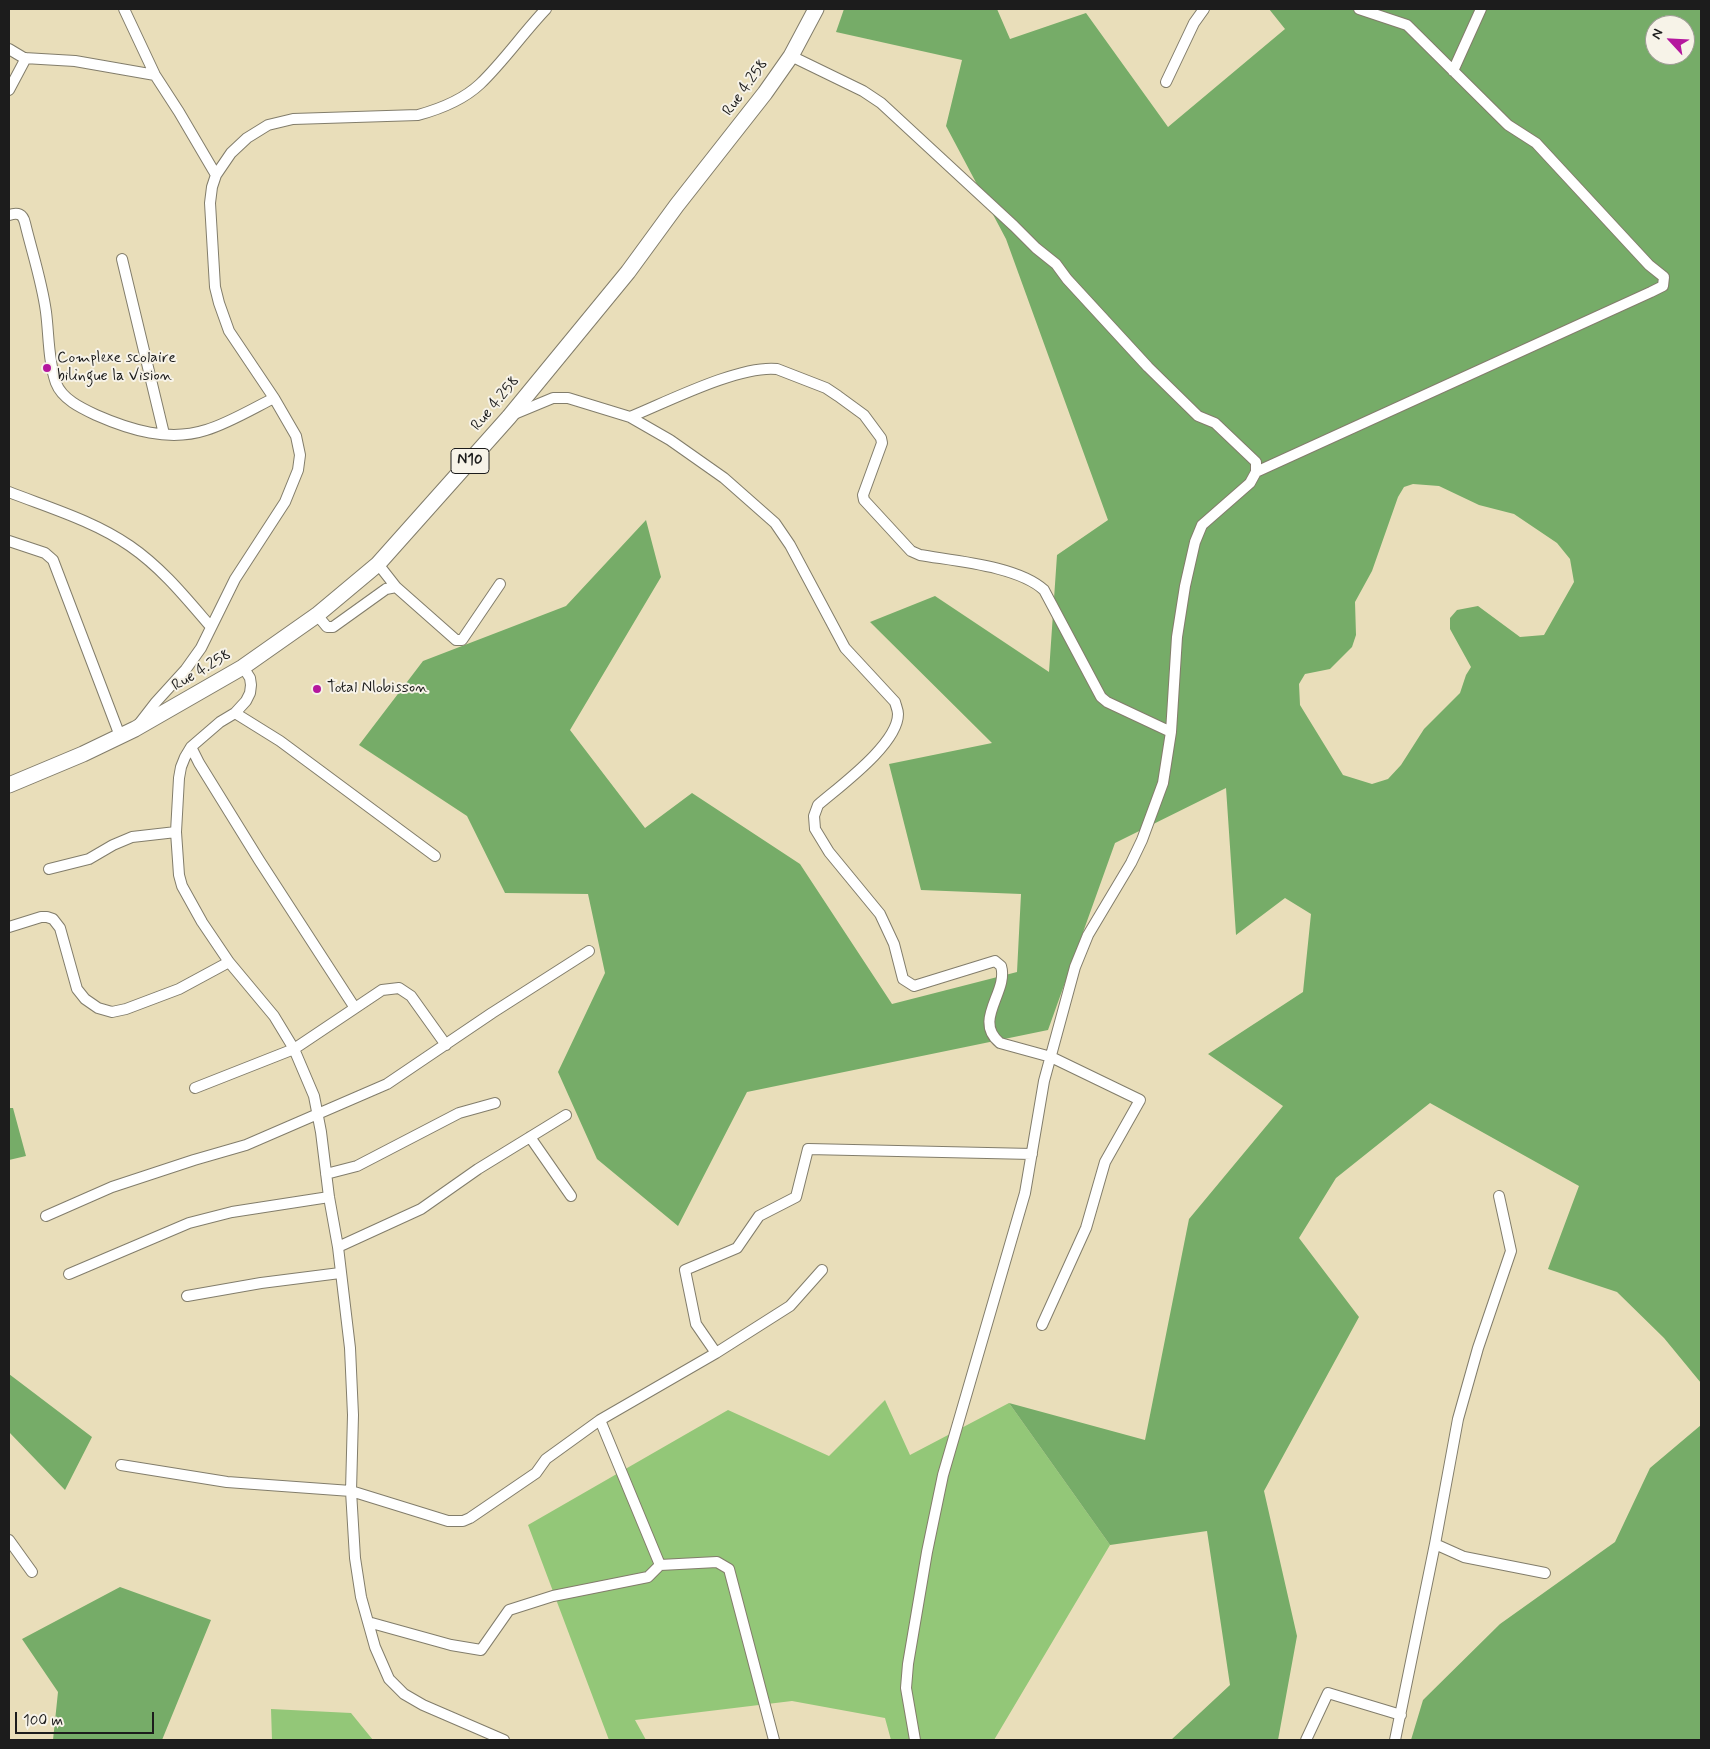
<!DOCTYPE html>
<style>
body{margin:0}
#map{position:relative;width:1710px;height:1749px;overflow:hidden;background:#e9deba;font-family:Mynerve,sans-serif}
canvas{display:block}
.frame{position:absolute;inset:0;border:10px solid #1c1c1c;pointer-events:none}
.north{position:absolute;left:1645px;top:15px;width:50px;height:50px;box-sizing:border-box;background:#f7f3e8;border:1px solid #9f9d96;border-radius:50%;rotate:295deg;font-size:14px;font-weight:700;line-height:20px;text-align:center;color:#1c1c1c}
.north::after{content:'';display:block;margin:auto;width:18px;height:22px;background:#b5179e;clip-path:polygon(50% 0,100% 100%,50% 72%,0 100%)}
.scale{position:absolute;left:15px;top:1712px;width:139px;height:22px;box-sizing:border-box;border:2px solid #1c1c1c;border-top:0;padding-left:6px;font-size:15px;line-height:18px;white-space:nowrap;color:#1c1c1c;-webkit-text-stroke:4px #f7f3e8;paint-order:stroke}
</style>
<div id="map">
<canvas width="1710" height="1749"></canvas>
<div class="frame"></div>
<div class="north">N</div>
<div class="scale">100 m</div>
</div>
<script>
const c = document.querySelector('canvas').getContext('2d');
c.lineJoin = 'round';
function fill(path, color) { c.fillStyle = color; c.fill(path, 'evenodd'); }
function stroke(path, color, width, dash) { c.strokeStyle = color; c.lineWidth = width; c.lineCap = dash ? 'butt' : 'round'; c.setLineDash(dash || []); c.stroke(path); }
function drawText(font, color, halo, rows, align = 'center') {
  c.font = font + ' Mynerve,sans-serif'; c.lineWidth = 4; c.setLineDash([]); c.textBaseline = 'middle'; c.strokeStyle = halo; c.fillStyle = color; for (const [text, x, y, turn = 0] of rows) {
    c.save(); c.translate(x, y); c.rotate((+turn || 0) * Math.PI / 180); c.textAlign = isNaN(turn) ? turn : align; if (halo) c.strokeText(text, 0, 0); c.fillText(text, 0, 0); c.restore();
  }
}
fill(new Path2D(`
 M885 1400 910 1455 1009 1403 1110 1545 994 1740H891L885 1718 792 1701 635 1720 646 1740H609L528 1525 728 1410 829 1456Z
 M271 1709 351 1713 373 1740H272Z`), '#93c778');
fill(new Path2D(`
 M844 9H997L1010 39 1086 13 1168 127 1285 29 1269 9H1701V1383L1664 1338 1617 1292 1548 1269 1579 1186 1430 1103 1336 1178 1299 1238 1359 1317 1264 1491 1297 1636 1278 1740H1171L1230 1685 1207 1531 1110 1545 1009 1403 1145 1440 1189 1219 1283 1106 1208 1054 1303 992 1311 914 1285 898 1236 935 1226 788 1115 843 1048 1030 747 1092 678 1226 597 1159 558 1072 605 973 588 894 505 893 467 816 359 745 423 661 566 606 646 520 661 577 570 730 645 828 692 793 800 864 892 1004 1017 972 1021 894 921 890 889 764 992 743 870 622 935 596 1049 672 1057 555 1108 520 1006 239 946 126 962 60 836 32ZM1655 25H1685V55H1655ZM1413 484 1439 486 1479 505 1514 514 1557 543 1570 559 1574 582 1544 635 1520 637 1478 606 1457 610 1450 618V629L1471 667 1466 675 1460 693 1424 729 1401 765 1388 779 1372 784 1343 775 1300 705 1299 684 1305 674 1330 669 1352 647 1356 635 1355 602 1372 571 1398 497 1404 487Z
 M9 1108H13L26 1156 9 1160Z
 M9 1374 92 1437 65 1490 9 1432Z
 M1701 1425V1740H1411L1423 1700 1500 1624 1615 1542 1650 1468Z
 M120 1587 211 1620 162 1740H53L58 1692 22 1639Z`), '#76ac68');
const minor = new Path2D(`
 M124 9 155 75 179 112 216 175
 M9 49 24 58 75 61 155 75
 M791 56 863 91 881 103 1014 226 1036 248 1056 264 1067 279 1148 367 1198 416 1215 423 1256 462V472L1250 483 1202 525 1195 542 1185 586 1177 637 1171 732 1163 783 1142 840 1131 863 1088 935 1075 967 1044 1081 1025 1193 943 1475 927 1552 908 1664 906 1688 915 1740
 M1453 71 1481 9
 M1166 82 1194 23 1204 9
 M9 90 26 58
 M9 215C18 212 23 214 25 223 32 252 42 282 46 312 49 335 48 360 56 383 62 399 81 408 96 415 130 430 169 442 206 430 227 424 254 408 274 398
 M122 259 164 434
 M512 415 553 398H568L630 417 670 440 724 478 775 523 790 545 845 648 895 702C896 706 898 710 898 714 898 744 840 786 818 805L814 816 815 829 829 852 880 914 894 944 903 979 914 986 995 961 1001 966C1009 992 972 1020 1000 1043L1051 1057 1140 1100 1105 1162 1086 1228 1042 1325
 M630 417C667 402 739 365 777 369L826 388 838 396 864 415 881 438 882 443 863 495 864 500 911 551 920 555C955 561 1018 566 1044 590L1101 697 1107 702 1171 732
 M1256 472 1651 292 1663 286 1664 277 1649 265 1536 143 1508 125 1407 25 1359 9
 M9 492C50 508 94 521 130 546 162 568 186 598 211 627
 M9 541 45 553 53 560 120 736
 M378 564 396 587
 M317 615 327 627H333L386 589 396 587 456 640H462L500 584
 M243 667 250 678 251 685 250 693 246 701 235 713 220 722 191 747 185 757 181 767 179 778 176 832 179 875 182 886 202 922 229 962 274 1016 294 1049 314 1096 321 1132 329 1197 338 1247 350 1348 353 1415 351 1491 355 1558 361 1597 375 1647 389 1679 404 1694 423 1705 504 1740
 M235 713 280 741 435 856
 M139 724 156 702 186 669 201 648 235 579 285 502 298 470 300 455 296 436 274 398 229 331 219 303 215 287 210 203 212 187 216 175 231 153 247 138 268 125 293 119 418 115C440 109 463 100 480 84 504 61 523 33 546 9
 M191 747 199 763 259 860 355 1008
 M49 869 89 859 113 845 132 837 176 832
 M9 927 41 917H47L53 919 60 928 77 989 85 999 98 1008 112 1012 126 1009 179 989 229 962
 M195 1088 294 1049 382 990 399 988 411 996 446 1045
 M530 1137 571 1196
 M326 1174 357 1166 459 1113 495 1103
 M46 1216 112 1187 194 1160 246 1145 387 1084 492 1013 589 951
 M338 1247 421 1209 478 1169 566 1115
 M69 1274 189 1223 232 1212 329 1197
 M187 1296 261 1283 340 1273
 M716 1353 696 1324 685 1270 737 1248 759 1216 796 1197 808 1149 1032 1154
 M121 1465 227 1482 351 1491 448 1521H463L470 1518 536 1473 546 1459 600 1420
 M9 1540 32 1572
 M1435 1544 1464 1557 1545 1573
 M368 1622 451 1645 481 1650 509 1610 553 1596 648 1577 660 1565
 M774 1740 729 1569 717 1562 660 1565 600 1420 716 1353 790 1306 822 1270
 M1306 1740 1328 1693 1401 1715
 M1395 1740 1435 1544 1458 1419 1478 1348 1511 1251 1499 1196`);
const highway = new Path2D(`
 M9 785 83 754 135 729 243 667 317 615 378 564 509 417 628 272 677 205 765 93 791 56 816 9`);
stroke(minor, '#827d6b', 12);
stroke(highway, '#827d6b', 17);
stroke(minor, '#fff', 10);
stroke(highway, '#fff', 15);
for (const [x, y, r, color] of [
 [47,368,5,"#b5179e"],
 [317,689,5,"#b5179e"]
]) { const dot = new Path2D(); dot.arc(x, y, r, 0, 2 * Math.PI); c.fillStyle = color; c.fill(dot); stroke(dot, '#f7f3e8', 2); }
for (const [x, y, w] of [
 [470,461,38]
]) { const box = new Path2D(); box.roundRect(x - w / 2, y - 12.5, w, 25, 4); c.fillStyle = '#f7f3e8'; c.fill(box); stroke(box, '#1c1c1c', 1); }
drawText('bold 15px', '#1c1c1c', null, [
 ["N10",470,461]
]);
drawText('16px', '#1c1c1c', '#f7f3e8', [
 ["Rue 4.258",746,88,-54],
 ["Rue 4.258",496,404,-50],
 ["Rue 4.258",202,671,-31]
]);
drawText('16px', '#1c1c1c', '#f7f3e8', [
 ["Complexe scolaire",57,359],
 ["bilingue la Vision",57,377],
 ["Total Nlobisson",327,689]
], 'left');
</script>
